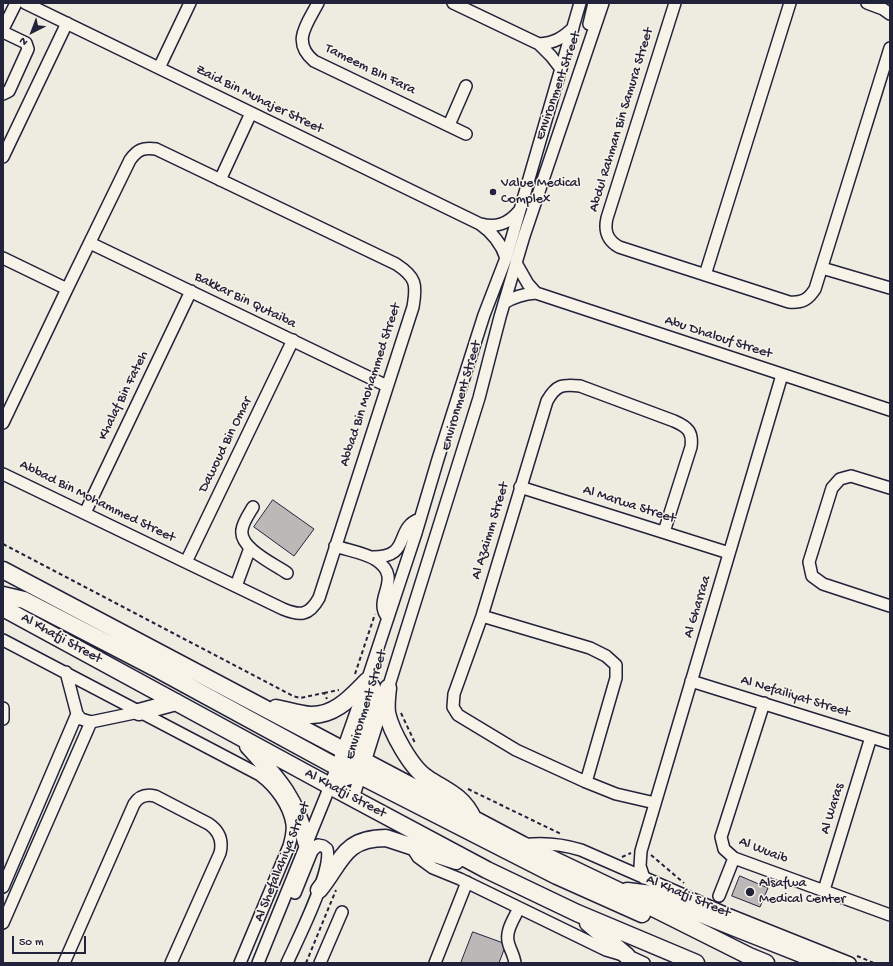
<!DOCTYPE html>
<style>
body{margin:0}
#map{position:relative;width:893px;height:966px;overflow:hidden;background:#eeebe1;font-family:"Gochi Hand",sans-serif}
canvas{display:block}
.frame{position:absolute;inset:0;border:4px solid #22223b;pointer-events:none}
.north{position:absolute;left:12px;top:12px;width:40px;height:40px;-webkit-text-stroke:3px #f7f3e8;paint-order:stroke;rotate:222deg;font-size:11px;font-weight:700;line-height:16px;text-align:center;color:#22223b}
.north::after{content:'';display:block;margin:auto;width:14px;height:18px;background:#22223b;clip-path:polygon(50% 0,100% 100%,50% 72%,0 100%)}
.scale{position:absolute;left:12px;top:936px;width:74px;height:18px;box-sizing:border-box;border:2px solid #22223b;border-top:0;padding-left:5px;font-size:12px;line-height:14px;white-space:nowrap;color:#22223b;-webkit-text-stroke:3px #f7f3e8;paint-order:stroke}
</style>
<div id="map">
<canvas width="893" height="966"></canvas>
<div class="frame"></div>
<div class="north">N</div>
<div class="scale">50 m</div>
</div>
<script>
const c = document.querySelector('canvas').getContext('2d');
c.lineJoin = 'round';
function fill(path, color) { c.fillStyle = color; c.fill(path, 'evenodd'); }
function stroke(path, color, width, dash) { c.strokeStyle = color; c.lineWidth = width; c.lineCap = dash ? 'butt' : 'round'; c.setLineDash(dash || []); c.stroke(path); }
function drawText(font, color, halo, rows, align = 'center') {
  c.font = font + ' "Gochi Hand",sans-serif'; c.lineWidth = 3; c.setLineDash([]); c.textBaseline = 'middle'; c.strokeStyle = halo; c.fillStyle = color; for (const [text, x, y, turn = 0] of rows) {
    c.save(); c.translate(x, y); c.rotate((+turn || 0) * Math.PI / 180); c.textAlign = isNaN(turn) ? turn : align; if (halo) c.strokeText(text, 0, 0); c.fillText(text, 0, 0); c.restore();
  }
}
const building = new Path2D(`
 M273 500 314 529 294 556 254 527Z
 M740 876 768 888 760 907 732 896Z
 M473 932 506 944 499 963H461Z`);
fill(building, '#bbb8b7');
stroke(building, '#22223b', 1);
const minor = new Path2D(`
 M25 3 480 224C493 233 501 243 506 258
 M318 3C307 24 291 42 314 61L466 134
 M453 3 539 44 551 56 561 69
 M675 3 607 218C604 231 607 240 619 247L789 302C802 303 808 300 815 289L890 48
 M867 3 883 9 890 14
 M589 24 594 3
 M3 29 16 3
 M3 32 26 43 28 49 9 91 3 94
 M539 44C554 43 563 38 573 28
 M159 68 190 3
 M449 125 466 86
 M3 157 67 23
 M220 180 251 113
 M481 224C496 228 508 224 519 211
 M90 243 387 386
 M3 258 67 289
 M516 263 528 284 536 293
 M822 268 890 288
 M705 275 790 3
 M504 303C515 296 524 294 536 293L890 410
 M3 423 67 289 130 160C137 150 143 147 156 149L396 264C416 277 417 284 413 307L319 598C309 616 300 616 283 609L3 474
 M520 487 729 553
 M890 488 851 476 840 479 832 488 809 562 812 576 823 584 890 606
 M253 507C249 514 243 522 242 530 239 548 274 564 287 573
 M85 513 191 291
 M335 546C347 550 366 553 376 560 405 579 371 599 388 618
 M371 557C413 558 393 528 420 519
 M186 562 293 340
 M236 586 250 548
 M482 616 590 648 606 656 616 665V678L586 782
 M3 640 260 775C275 786 289 805 292 824 293 832 291 839 289 846L240 963
 M66 672 77 714 81 719 91 722 139 712
 M691 681 890 743
 M764 703 721 837 724 849 734 858 890 915
 M3 708V719
 M353 798 365 762 479 398 500 317 524 236 603 3
 M655 803 616 794 586 782 516 750 458 715 453 707 454 694 482 616 547 401C556 385 562 384 580 386L674 421C688 427 693 432 691 447L664 532
 M524 845C544 842 561 844 581 850L725 913 850 963
 M411 846 418 857 433 868 460 879 606 950 633 958 644 963
 M644 878 640 866 641 851 782 375
 M3 887 77 714
 M824 890 871 737
 M719 896 734 858
 M3 923 91 722
 M64 963 134 804C139 796 146 794 155 796L209 824C219 831 223 841 220 853L171 963
 M258 963 330 786 367 681 416 533 438 459 484 315 506 258 580 3
 M287 963C297 941 333 870 327 849L323 846 318 845 312 851 295 893
 M320 963 342 912
 M435 963 467 882
 M515 963C514 956 511 951 509 945 504 932 514 919 519 908`);
const highway = new Path2D(`
 M3 570 523 845 617 890 749 956 766 963
 M3 595 24 600 157 669 337 767 349 769 359 766
 M3 608 330 786 487 870 577 913 696 963
 M388 688C387 696 386 704 387 713 391 731 411 768 427 778 446 791 462 795 473 818
 M276 708C287 710 299 714 310 715 335 716 351 697 367 681L372 687 373 697 350 766
 M139 712 176 702
 M248 746C277 778 297 799 306 842
 M330 786C340 778 348 775 361 776L557 876 642 914
 M319 890C342 862 343 838 386 838L456 861
 M627 891 652 894 733 927 824 963
 M588 923 627 956`);
stroke(minor, '#22223b', 14);
stroke(highway, '#22223b', 19);
stroke(new Path2D(`
 M3 544 293 696 300 698 324 693 327 699
 M355 674 375 614
 M324 693 339 690
 M401 713 415 743
 M468 789 561 834
 M651 855 684 883
 M622 857 631 853
 M857 956 874 963
 M306 963 336 890`), '#22223b', 2, [4, 3]);
stroke(minor, '#f7f3e8', 11);
stroke(highway, '#f7f3e8', 16);
for (const [x, y, r, color] of [
 [493,192,4,"#22223b"],
 [750,892,5,"#22223b"]
]) { const dot = new Path2D(); dot.arc(x, y, r, 0, 2 * Math.PI); c.fillStyle = color; c.fill(dot); stroke(dot, '#f7f3e8', 1.5); }
drawText('14px', '#22223b', '#f7f3e8', [
 ["Tameem BIn Fara",370,70,26],
 ["Environment Street",559,86,-71],
 ["Zaid Bin Muhajer Street",259,100,26],
 ["Abdul Rahman Bin Samura Street",622,120,-73],
 ["Bakkar Bin Qutaiba",245,301,26],
 ["Abu Dhalouf Street",718,338,18],
 ["Abbad Bin Mohammed Street",371,385,-72],
 ["Khalaf Bin Fateh",124,396,-64],
 ["Environment Street",462,396,-74],
 ["Dawoud Bin Omar",226,445,-64],
 ["Abbad Bin Mohammed Street",97,502,26],
 ["Al Marwa Street",629,505,18],
 ["Al Azaimm Street",491,531,-73],
 ["Al Gharraa",698,607,-73],
 ["Al Khafji Street",61,639,29],
 ["Al Nefailiyat Street",795,697,17],
 ["Environment Street",367,705,-73],
 ["Al Khafji Street",345,794,28],
 ["Al Waras",833,809,-73],
 ["Al Wuaib",763,851,22],
 ["Al Shefallahiya Street",283,862,-68],
 ["Al Khafji Street",688,897,23]
]);
drawText('14px', '#22223b', '#f7f3e8', [
 ["Value Medical",501,184],
 ["Complex",501,200],
 ["Alsafwa",759,884],
 ["Medical Center",759,900]
], 'left');
</script>
